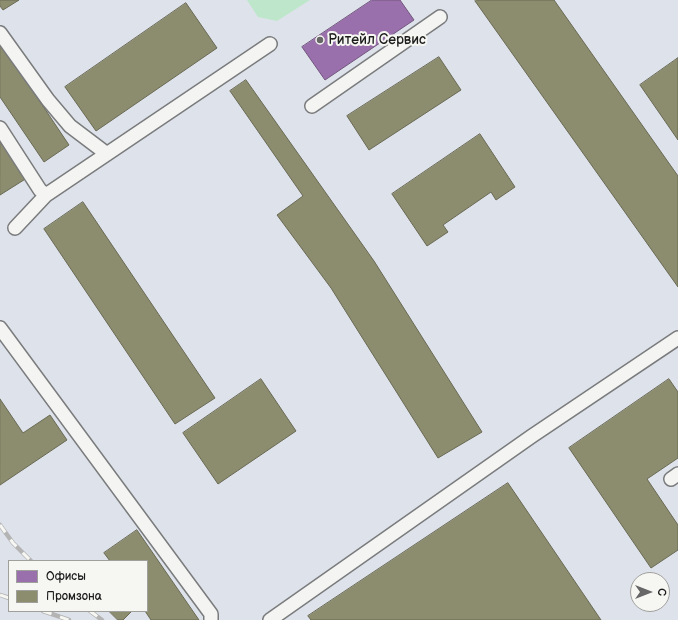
<!DOCTYPE html>
<meta charset="utf-8">
<style>
body{margin:0}
#map{position:relative;width:678px;height:620px;overflow:hidden;background:#eef0f2;font-family:"Balsamiq Sans",sans-serif}
canvas{display:block}
.legend{position:absolute;left:8px;top:560px;width:140px;height:52px;box-sizing:border-box;background:#f6f6f2;border:1px solid #9f9f9c;margin:0;padding:5px 7px;list-style:none;font-size:12px;color:#1c1c1c}
.legend li{display:flex;align-items:center;gap:8px;height:20px}
.legend b{width:20px;border:1px solid #9f9f9c}
.north{position:absolute;left:630px;top:572px;width:40px;height:40px;box-sizing:border-box;background:#f6f6f2;border:1px solid #9f9f9c;border-radius:50%;rotate:90deg;font-size:11px;font-weight:700;line-height:16px;text-align:center;color:#1c1c1c}
.north::after{content:'';display:block;margin:auto;width:14px;height:18px;background:#666667;clip-path:polygon(50% 0,100% 100%,50% 72%,0 100%)}
</style>
<div id="map">
<canvas width="678" height="620"></canvas>
<ul class="legend">
<li><b style="height:11px;background:#9970ab"></b>Офисы</li>
<li><b style="height:11px;background:#8c8c6e"></b>Промзона</li>
</ul>
<div class="north">С</div>
</div>
<script>
const c = document.querySelector('canvas').getContext('2d');
c.lineJoin = 'round';
function fill(path, color) { c.fillStyle = color; c.fill(path, 'evenodd'); }
function stroke(path, color, width, dash) { c.strokeStyle = color; c.lineWidth = width; c.lineCap = dash ? 'butt' : 'round'; c.setLineDash(dash || []); c.stroke(path); }
function drawText(font, color, halo, rows, align = 'center') {
  c.font = font + ' "Balsamiq Sans",sans-serif'; c.lineWidth = 4; c.setLineDash([]); c.textBaseline = 'middle'; c.strokeStyle = halo; c.fillStyle = color; for (const [text, x, y, turn = 0] of rows) {
    c.save(); c.translate(x, y); c.rotate((+turn || 0) * Math.PI / 180); c.textAlign = isNaN(turn) ? turn : align; if (halo) c.strokeText(text, 0, 0); c.fillText(text, 0, 0); c.restore();
  }
}
fill(new Path2D(`
 M0 0H678V620H0ZM9 561H147V611H9ZM638 580H662V604H638Z`), '#dee3eb');
fill(new Path2D(`
 M247 0H310L277 21 258 17Z`), '#bee6cb');
const offices = new Path2D(`
 M372 0H400L414 20 325 80 302 47Z`);
fill(offices, '#9970ab');
stroke(offices, '#745780', 1);
const industry = new Path2D(`
 M0 0H19L3 10 0 6Z
 M476 0H554L678 176V287L475 1Z
 M186 3 217 48 96 131 65 87Z
 M0 42 69 145 44 162 0 97Z
 M439 57 461 90 369 150 347 116Z
 M678 58V140L640 85Z
 M246 80 374 261 482 432 438 458 331 288 277 215 303 196 230 91Z
 M480 134 515 187 496 200 491 192 443 225 448 232 427 246 392 194Z
 M0 137 27 178 0 195Z
 M83 202 215 398 175 424 44 229Z
 M261 379 296 431 218 484 183 433Z
 M669 379 678 392V458L647 479 678 525V550L651 568 569 448Z
 M0 399 23 433 50 415 67 440 0 485Z
 M508 483 601 620H311L308 616Z
 M137 530 199 620H151L145 611H147V561H110L104 553Z
 M109 611H132L123 620H118Z`);
fill(industry, '#8c8c6e');
stroke(industry, '#6a6a55', 1);
const minor = new Path2D(`
 M0 33 48 100 70 126 107 154
 M312 106 440 17
 M0 128 40 190 46 195
 M15 228 46 195 270 44
 M0 328 211 614V620
 M671 479 678 474
 M270 620 532 436 678 338`);
stroke(minor, '#7a7b7c', 16);
stroke(minor, '#f4f4f3', 13);
const rail = new Path2D(`
 M0 525 13 543 31 561
 M0 595 9 598
 M43 611 69 620
 M90 611 102 620`);
stroke(rail, '#b4b4b5', 4.5);
stroke(rail, '#f6f6f2', 3, [9]);
for (const [x, y, r, color] of [
 [320,40,4,"#666667"]
]) { const dot = new Path2D(); dot.arc(x, y, r, 0, 2 * Math.PI); c.fillStyle = color; c.fill(dot); stroke(dot, '#f6f6f2', 1.5); }
drawText('14px', '#1c1c1c', '#f6f6f2', [
 ["Ритейл Сервис",328,40]
], 'left');
</script>
